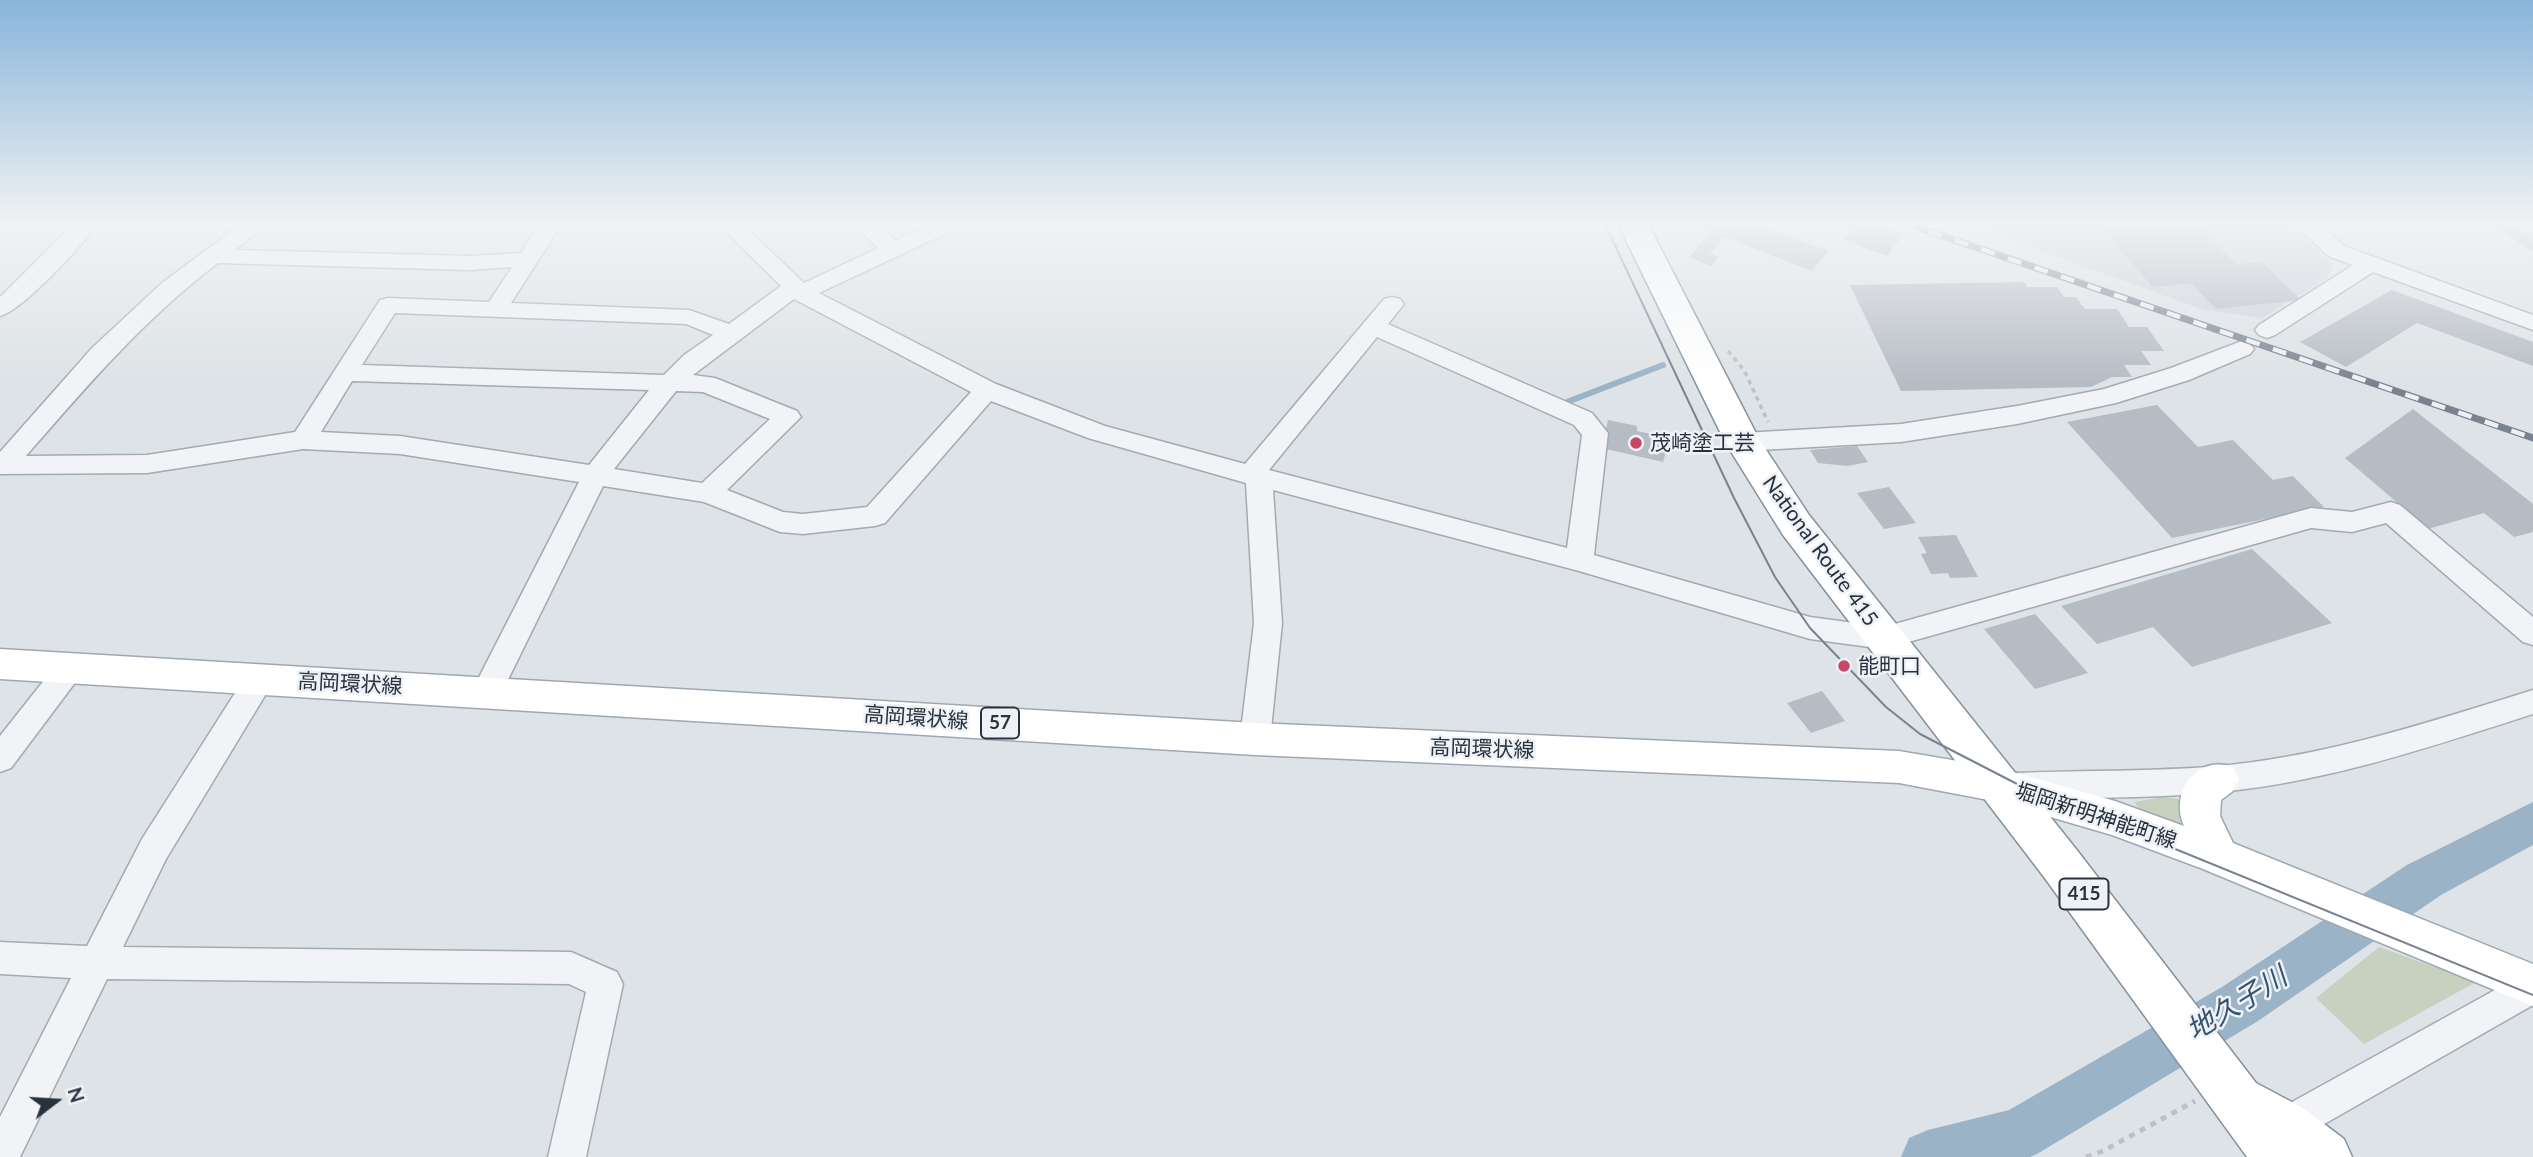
<!DOCTYPE html>
<meta charset="utf-8">
<style>
body{margin:0}
#map{position:relative;width:2533px;height:1157px;overflow:hidden;background:#dee3e7;font-family:Lato,sans-serif}
canvas{display:block}
.north{position:absolute;left:21px;top:1066px;width:70px;height:70px;-webkit-text-stroke:5px #eef1f5;paint-order:stroke;rotate:73deg;font-size:19px;font-weight:700;line-height:28px;text-align:center;color:#28323e}
.north::after{content:'';display:block;margin:auto;width:24px;height:32px;background:#28323e;clip-path:polygon(50% 0,100% 100%,50% 72%,0 100%)}
</style>
<div id="map">
<canvas width="2533" height="1157"></canvas>
<div class="north">N</div>
</div>
<script>
const c = document.querySelector('canvas').getContext('2d');
c.lineJoin = 'round';
function fill(path, color) { c.fillStyle = color; c.fill(path, 'evenodd'); }
function stroke(path, color, width, dash) { c.strokeStyle = color; c.lineWidth = width; c.lineCap = dash ? 'butt' : 'round'; c.setLineDash(dash || []); c.stroke(path); }
function drawText(font, color, halo, rows, align = 'center') {
  c.font = font + ' Lato,"Noto Sans JP",sans-serif'; c.lineWidth = 5; c.setLineDash([]); c.textBaseline = 'middle'; c.strokeStyle = halo; c.fillStyle = color; for (const [text, x, y, turn = 0] of rows) {
    c.save(); c.translate(x, y); c.rotate((+turn || 0) * Math.PI / 180); c.textAlign = isNaN(turn) ? turn : align; if (halo) c.strokeText(text, 0, 0); c.fillText(text, 0, 0); c.restore();
  }
}
fill(new Path2D(`
 M1962 222H2287L2333 265 2328 277 2263 318 2204 310Z`), '#cdd2d9');
fill(new Path2D(`
 M2163 797 2181 799 2192 829 2144 815 2134 802Z
 M2379 947 2476 982 2364 1044 2316 998Z`), '#c6d1c0');
stroke(new Path2D(`
 M1567 402 1663 365`), '#9bb3c6', 6);
fill(new Path2D(`
 M2533 802V845L2441 895 2258 1021 2037 1154 2030 1157H1901L1909 1138 1928 1130 2009 1110 2222 987 2407 865Z`), '#9bb3c6');
fill(new Path2D(`
 M1686 222H1750L1828 251 1812 271 1724 237 1710 254 1719 257 1711 266 1689 257 1711 232Z
 M1836 222H1873L1904 233 1887 256 1843 240 1852 229Z
 M2094 222H2194L2236 264 2262 262 2301 300 2216 309 2191 283 2153 287Z
 M2511 223 2533 238V252L2494 226Z
 M2024 282 2027 287H2057L2064 297H2076L2085 309H2117L2129 327H2147L2164 351H2141L2151 365H2124L2132 377H2112L2091 387 1901 391 1850 285Z
 M2392 290 2533 342V366L2417 323 2346 367 2300 342Z
 M2157 405 2198 447 2233 440 2273 480 2293 476 2324 507 2172 538 2067 422Z
 M2413 409 2533 504V532L2514 537 2484 513 2428 529 2345 458Z
 M1608 420 1637 426V431L1670 438 1663 462 1602 448Z
 M1857 446 1868 462 1848 466 1818 463 1810 450Z
 M1889 487 1916 523 1884 529 1857 493Z
 M1956 535 1978 577 1950 578 1948 573 1931 574 1921 554 1927 553 1918 537Z
 M2252 549 2332 623 2192 667 2153 627 2097 644 2061 606Z
 M2035 614 2088 673 2035 689 1984 629Z
 M1822 691 1845 721 1811 733 1787 703Z`), '#b6bcc4');
const minor = new Path2D(`
 M76 222H99C85 243 22 311 0 316V297Z
 M244 222H269L235 250 471 256 521 253 541 222H563L511 303 689 310 729 324 781 286 716 222H740L804 283 878 248 851 222H875L896 240 934 222H963L960 227 819 293 996 384 1105 426 1245 464 1384 299 1392 297 1400 299 1404 304 1388 324 1592 413 1608 433 1594 555 1810 617 1884 627 2311 508 2352 512 2391 502 2400 505 2533 617V645L2523 642 2386 523 2352 532 2311 528 1884 649 1810 639 1579 571 1273 490 1282 623 1270 739 1266 748 1255 752 1244 748 1240 739 1254 623 1246 483 1088 438 991 401 885 523 875 526 803 534 780 532 704 502 603 486 498 700 487 703 476 700 472 691 579 482 400 454 303 449 147 473 0 474V452L92 348 162 283ZM218 263 471 270 512 267 489 302 388 298 380 300 295 432 147 455 26 456C86 387 145 318 218 263ZM794 299 971 392 867 507 803 514 783 512 727 490 801 417 797 411 715 378 693 375ZM395 313 686 324 713 335 684 355 664 375 362 365ZM1377 337 1574 425 1582 435 1567 548 1269 470ZM352 381 649 390 589 465 400 436 321 432ZM676 391 703 392 770 419 702 483 614 469Z
 M2293 222H2317L2344 246 2533 315V330L2373 272 2275 335 2267 338 2259 335 2255 330 2259 325 2353 265 2328 256Z
 M2242 341 2250 344 2254 349 2250 354 2189 380 2116 403 2017 424 1901 442 1743 451 1734 448 1730 442 1734 436 1743 433 1901 424 2017 406 2104 389 2171 368Z
 M70 656 80 660 85 668 80 676 11 768 0 772V736L60 660Z
 M260 667 271 671 275 679 166 859 123 947 571 952 617 972 623 984 586 1157H548L586 992 569 984 107 979 20 1157H0V1117L71 978 0 974V942L87 946 142 839 249 671Z
 M2533 690V714C2430 747 2327 782 2219 792 2152 799 2084 797 2017 799L2006 796 2001 786 2006 776 2017 773C2084 770 2152 772 2219 766 2327 756 2430 722 2533 690Z
 M2533 969V1005L2298 1139 2285 1145 2272 1139 2266 1126 2272 1113Z`);
const major = new Path2D(`
 M0 649 1255 723 1899 751 1999 768 2115 801 2184 826C2169 792 2197 754 2233 767L2239 779 2233 791 2221 800 2220 816 2233 843 2533 964V1006L2203 869 2112 835 1999 802 1899 783 1255 755 0 679Z`);
const highway = new Path2D(`
 M1617 222H1647L1759 439 1809 515 2076 849 2256 1083 2303 1108 2344 1139 2352 1157H2247L2044 877 1783 535 1725 442Z`);
stroke(minor, '#a4aab1', 3);
stroke(major, '#9ea8b3', 3);
stroke(highway, '#86919d', 3);
stroke(new Path2D(`
 M1728 351 1744 370 1768 422`), '#bdc1c6', 3.5, [4.5, 4.5]);
stroke(new Path2D(`
 M2086 1157 2103 1151 2195 1101`), '#bdc1c6', 5, [6, 6]);
fill(minor, '#f1f3f6');
fill(major, '#fff');
fill(highway, '#fff');
stroke(new Path2D(`
 M1604 222 1734 498 1775 577 1810 628 1886 707 1920 734 2021 786 2533 995`), '#798390', 2);
const rail = new Path2D(`
 M1902 222 2533 438`);
stroke(rail, '#798390', 7);
stroke(rail, '#eef1f5', 4.5, [14]);
const sky = c.createLinearGradient(0, 0, 0, 384);
sky.addColorStop(0, '#89b4da');
sky.addColorStop(0.58, '#f0f2f4');
sky.addColorStop(1, '#f0f2f400');
c.fillStyle = sky;
c.fillRect(0, 0, 2533, 384);
for (const [x, y, r, color] of [
 [1636,443,7,"#c84765"],
 [1844,666,7,"#c84765"]
]) { const dot = new Path2D(); dot.arc(x, y, r, 0, 2 * Math.PI); c.fillStyle = color; c.fill(dot); stroke(dot, '#eef1f5', 2.5); }
for (const [x, y, w] of [
 [1000,723,38],
 [2084,894,49]
]) { const box = new Path2D(); box.roundRect(x - w / 2, y - 15.5, w, 31, 5); c.fillStyle = '#eef1f5'; c.fill(box); stroke(box, '#28323e', 2); }
drawText('bold 19px', '#28323e', null, [
 ["57",1000,723],
 ["415",2084,894]
]);
drawText('21px', '#28323e', '#eef1f5', [
 ["茂崎塗工芸",1650,443],
 ["能町口",1858,666]
], 'left');
drawText('21px', '#28323e', '#eef1f5', [
 ["National Route 415",1820,551,54],
 ["高岡環状線",350,684,3],
 ["高岡環状線",916,718,4],
 ["高岡環状線",1482,749,2],
 ["堀岡新明神能町線",2096,816,18]
]);
drawText('italic 28px', '#345470', '#eef1f5', [
 ["地久子川",2237,1004,-32]
]);
</script>
